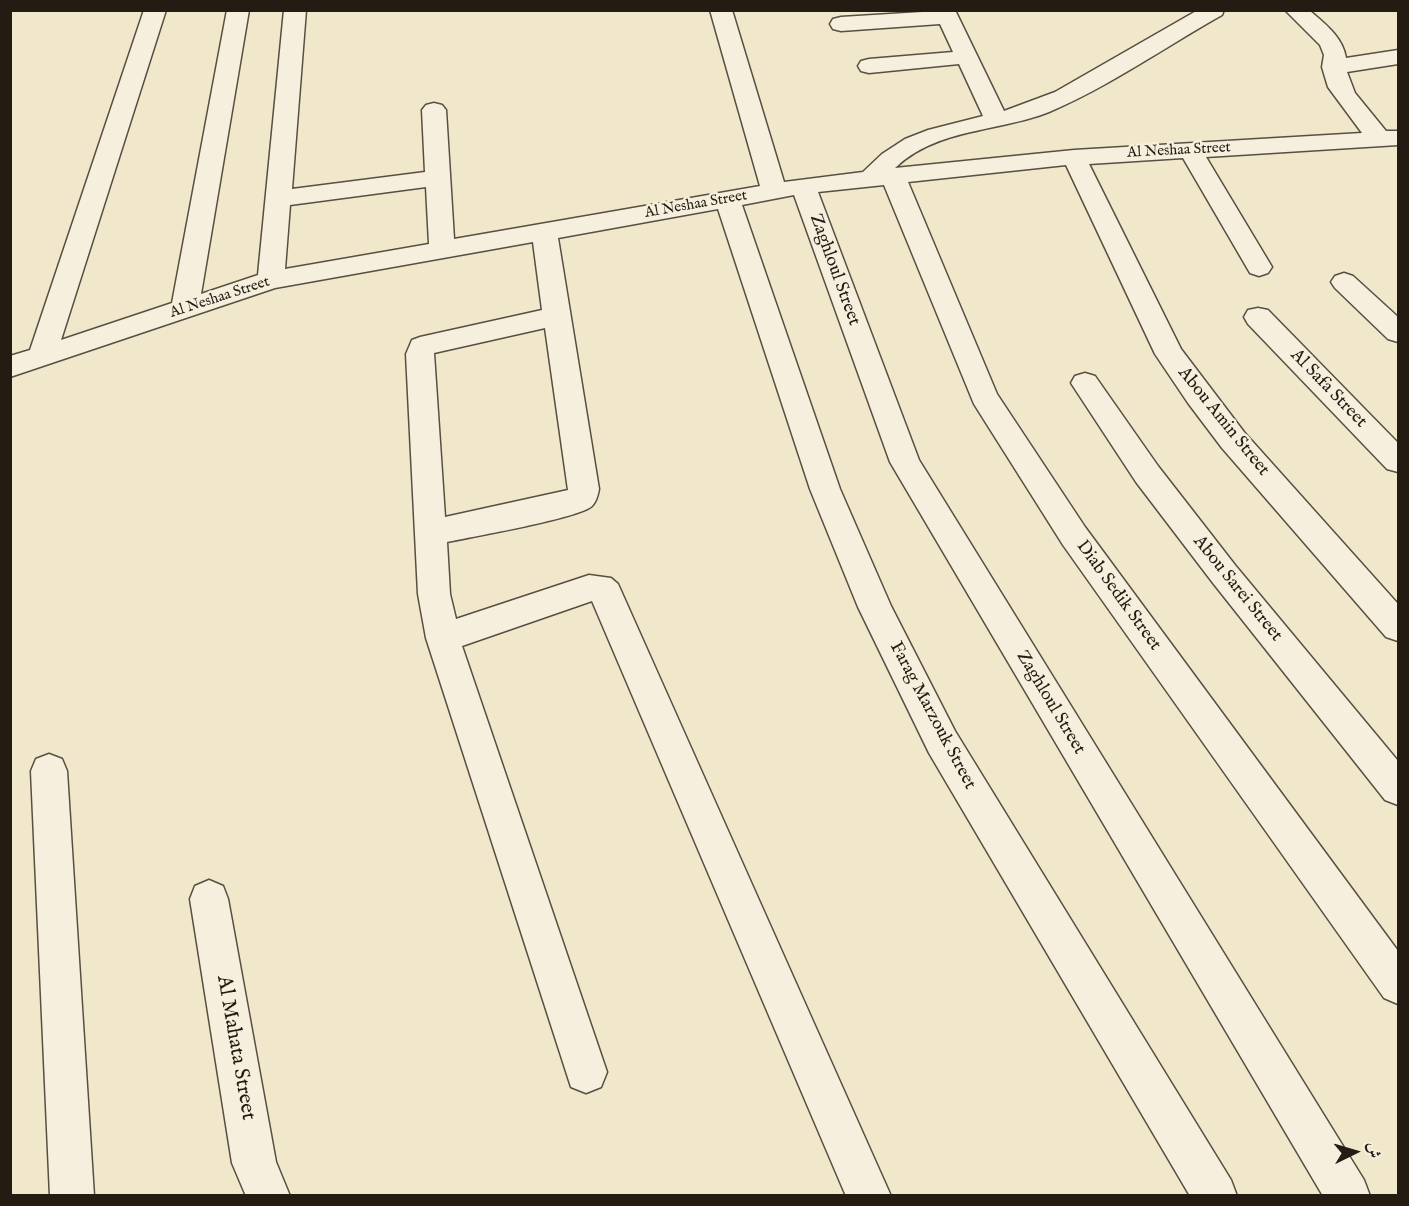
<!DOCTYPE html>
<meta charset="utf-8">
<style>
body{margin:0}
#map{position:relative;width:1409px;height:1206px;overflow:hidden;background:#f1e7cb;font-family:"IM FELL English",Amiri,serif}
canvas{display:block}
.frame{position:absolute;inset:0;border:12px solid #241c13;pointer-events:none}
.north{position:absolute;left:1325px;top:1122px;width:60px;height:60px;-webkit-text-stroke:4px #f6efdd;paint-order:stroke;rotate:85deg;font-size:16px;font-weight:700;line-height:24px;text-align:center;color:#241c13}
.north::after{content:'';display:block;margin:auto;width:21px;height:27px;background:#241c13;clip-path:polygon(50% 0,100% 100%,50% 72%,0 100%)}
</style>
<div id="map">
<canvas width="1409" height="1206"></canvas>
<div class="frame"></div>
<div class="north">ش</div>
</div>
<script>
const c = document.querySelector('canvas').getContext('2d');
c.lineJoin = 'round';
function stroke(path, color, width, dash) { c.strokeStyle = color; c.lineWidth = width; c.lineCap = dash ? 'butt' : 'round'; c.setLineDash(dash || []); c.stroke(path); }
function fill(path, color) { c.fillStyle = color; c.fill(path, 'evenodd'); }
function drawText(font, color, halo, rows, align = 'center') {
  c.font = font + ' "IM FELL English",serif'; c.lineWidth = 5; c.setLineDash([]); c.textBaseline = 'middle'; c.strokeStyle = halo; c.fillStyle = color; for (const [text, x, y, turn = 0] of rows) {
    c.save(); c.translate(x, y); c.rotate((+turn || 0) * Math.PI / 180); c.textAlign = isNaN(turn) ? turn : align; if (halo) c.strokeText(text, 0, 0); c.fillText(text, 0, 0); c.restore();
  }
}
const minor = new Path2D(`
 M144 10H166L61 340 172 303 227 10H249L201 294 258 275 284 10H306L292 189 425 172 422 110 426 105 434 103 442 105 446 110 454 239 760 186 710 10H732L784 182 863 172 882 154 905 139 928 130 983 116 959 64 869 73 861 71 858 66 861 61 869 59 953 52 940 24 841 31 833 29 830 24 833 19 841 17 955 10 1004 111 1055 92 1198 10H1224L1222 15C1165 47 1110 86 1049 112 999 132 936 128 895 168L1074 150 1362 133 1328 87 1322 67 1324 55 1320 45 1285 10H1309C1324 23 1343 37 1346 58L1398 50V64L1347 72 1355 93 1386 131H1398V145L1206 157 1272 267 1268 273 1259 276 1250 273 1183 158 1089 164 1181 349 1244 432 1398 604V641L1386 637 1222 448 1188 403 1155 354 1066 165 908 182 997 394 1085 527 1398 951V1004L1384 998 1063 545 974 404 884 185 818 192 919 460 1364 1180 1370 1196H1323L890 462 794 195 742 205 840 489 891 606 955 731 1231 1180 1237 1196H1190L929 753 858 607 810 489 718 209 558 238 599 489C598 495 596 502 592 506 580 518 471 537 447 542L450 594 456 619 589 575 611 578 618 584 891 1196H846L592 601 462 646 607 1072 601 1087 586 1093 571 1087 426 638 418 594 406 354 412 340 420 337 542 310 533 242 275 288 10 377V356L30 350ZM426 187 429 244 285 269 290 205ZM545 328 568 490 445 517 434 353Z
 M1344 273 1353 276 1398 317V342L1388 339 1335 288 1331 282 1335 276Z
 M1258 308 1268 310 1398 443V472L1387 469 1248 324 1244 317 1248 310Z
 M1085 373 1095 376 1158 466 1235 565 1398 761V805L1385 800 1213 583 1136 482 1071 383 1075 376Z
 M49 754 62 759 67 771 94 1196H50L31 771 36 759Z
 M209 880 223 886 228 899 276 1162 290 1196H246L232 1163 190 899 195 886Z`);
stroke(minor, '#574f41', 3);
fill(minor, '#f6efdd');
drawText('15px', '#241c13', '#f6efdd', [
 ["Al Neshaa Street",1179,151,-3],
 ["Al Neshaa Street",696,205,-10],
 ["Al Neshaa Street",220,298,-18]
]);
drawText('18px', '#241c13', '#f6efdd', [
 ["Zaghloul Street",834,270,70],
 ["Al Safa Street",1328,389,46],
 ["Abou Amin Street",1223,422,51],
 ["Abou Sarei Street",1237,589,51],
 ["Diab Sedik Street",1118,596,54],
 ["Zaghloul Street",1050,703,59],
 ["Farag Marzouk Street",932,716,62]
]);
drawText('21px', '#241c13', '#f6efdd', [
 ["Al Mahata Street",235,1048,80]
]);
</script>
